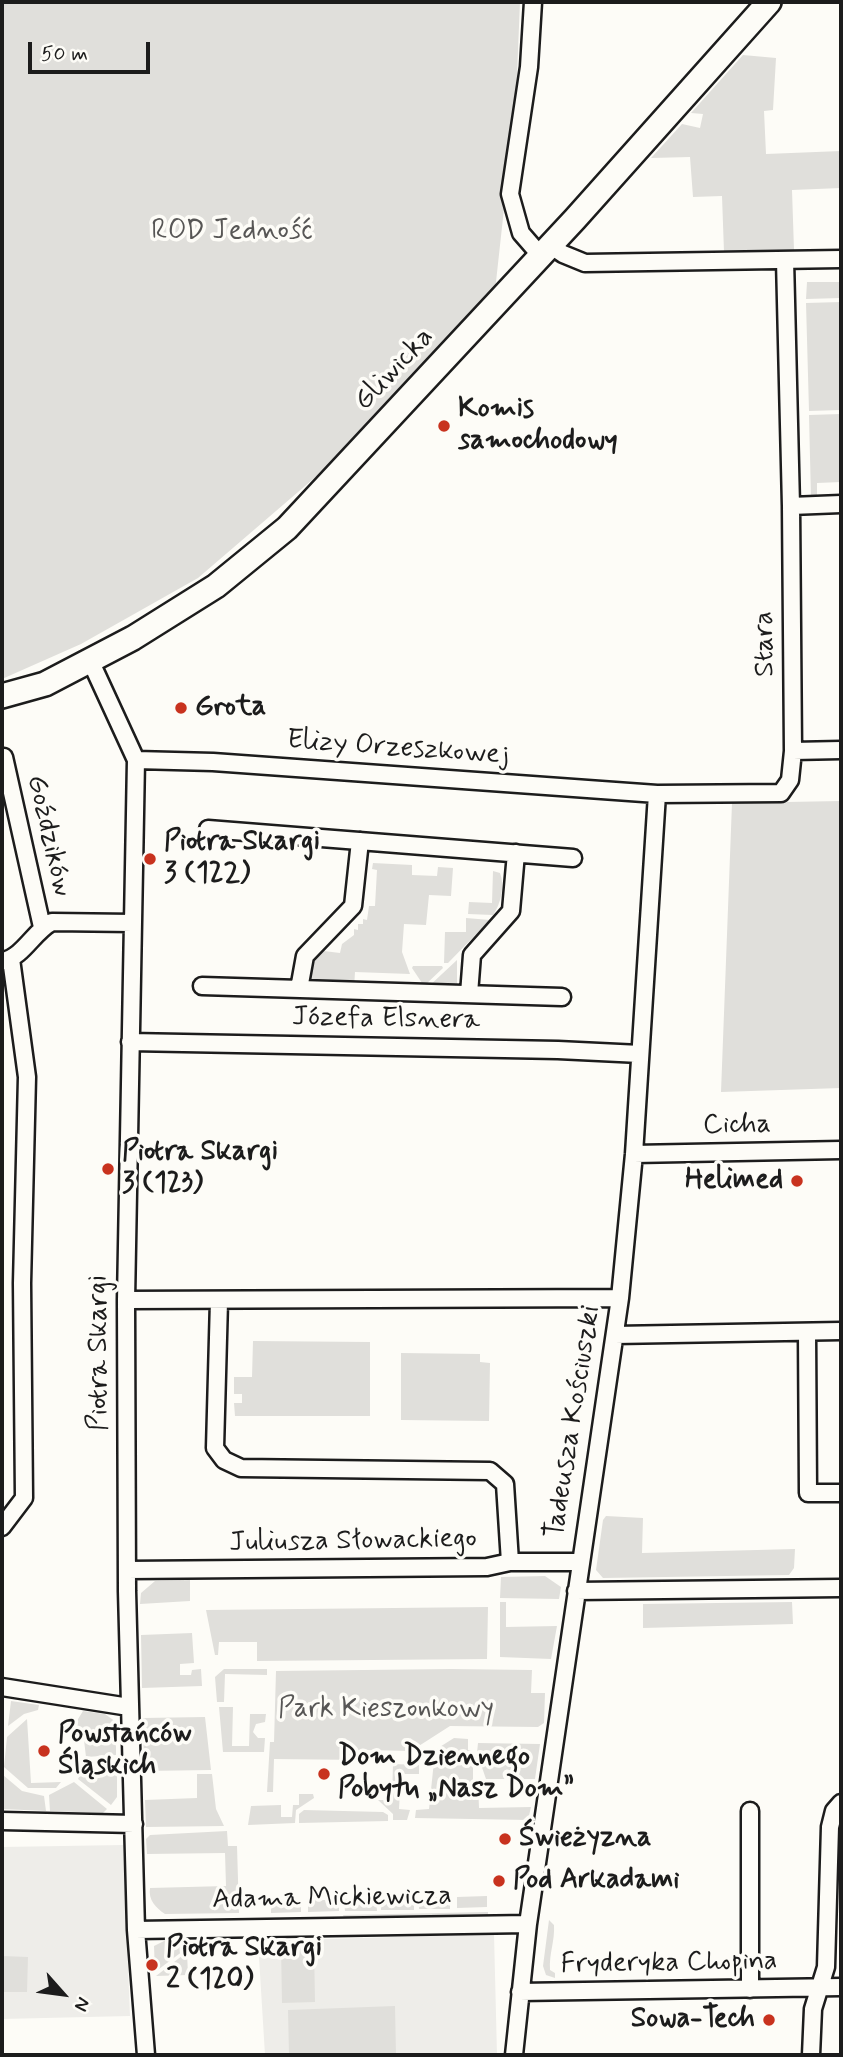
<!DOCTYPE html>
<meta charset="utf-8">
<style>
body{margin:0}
#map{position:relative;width:843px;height:2057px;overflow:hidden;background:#fdfcf7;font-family:Mynerve,sans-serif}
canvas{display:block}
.frame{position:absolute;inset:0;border:4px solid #1c1c1c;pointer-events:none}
.north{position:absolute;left:28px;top:1959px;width:70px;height:70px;-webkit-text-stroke:5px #fdfcf7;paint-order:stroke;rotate:118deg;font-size:19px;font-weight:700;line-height:28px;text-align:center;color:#1c1c1c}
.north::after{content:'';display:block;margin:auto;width:24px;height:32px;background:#1c1c1c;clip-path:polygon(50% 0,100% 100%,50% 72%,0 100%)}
.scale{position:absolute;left:28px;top:42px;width:122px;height:32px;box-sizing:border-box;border:4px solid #1c1c1c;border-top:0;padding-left:9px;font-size:21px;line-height:24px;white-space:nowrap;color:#1c1c1c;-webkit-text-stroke:5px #fdfcf7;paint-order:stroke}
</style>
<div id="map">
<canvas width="843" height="2057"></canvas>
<div class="frame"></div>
<div class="north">N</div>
<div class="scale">50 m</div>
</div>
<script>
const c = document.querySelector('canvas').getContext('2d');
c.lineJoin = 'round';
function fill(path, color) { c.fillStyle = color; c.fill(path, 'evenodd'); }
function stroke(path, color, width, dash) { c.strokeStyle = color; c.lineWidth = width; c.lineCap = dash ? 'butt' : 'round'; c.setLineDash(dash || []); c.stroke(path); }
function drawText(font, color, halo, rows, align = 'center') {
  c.font = font + ' Mynerve,sans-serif'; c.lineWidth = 7; c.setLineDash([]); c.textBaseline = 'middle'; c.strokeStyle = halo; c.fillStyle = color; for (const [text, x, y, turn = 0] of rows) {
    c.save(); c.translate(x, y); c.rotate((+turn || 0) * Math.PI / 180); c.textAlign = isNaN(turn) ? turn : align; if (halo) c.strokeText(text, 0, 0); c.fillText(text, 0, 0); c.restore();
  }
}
fill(new Path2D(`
 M123 1845 130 2016 2 2019V1847Z
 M494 1934 497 2055H265L258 1941Z`), '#eeede9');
fill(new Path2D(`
 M2 2H520L516 99 495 291 326 468 198 578 81 644 2 679Z
 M743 55 776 58 773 110 764 111 766 154 841 151V188L792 190 794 250 724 252 722 196 693 197 690 157 651 158 682 124 700 128 703 114 691 113Z
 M807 282H841V298L806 299Z
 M841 302V410L809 411 806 303Z
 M841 414V482L817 483V497L811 499 809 415Z
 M841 801V1088L721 1092 732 803Z
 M373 863 412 865V875L437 876 438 867 453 868 451 896 429 895 426 925 404 924 402 952 410 974 355 972 354 988 316 987 307 981 308 964 324 951 340 953 342 944 354 935V929L358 930V924H363V919L367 920 369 906H375L377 870 372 869Z
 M493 871 500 873C505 885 501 904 493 915L468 914 469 902 492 903Z
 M466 918 490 920 448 963H444L445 932H466Z
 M457 960V987L427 988Z
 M413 966H442L443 968 424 986 412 968Z
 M253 1341 370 1342V1416H235L234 1403H242V1394H234V1377H252Z
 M401 1353 480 1354V1362L490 1363 489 1421 401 1420Z
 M606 1516 643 1518 642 1553 795 1549 794 1568 789 1575 603 1578 596 1570 603 1520Z
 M545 1576 561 1587 559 1599 500 1598 501 1577Z
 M190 1580V1601L140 1604 141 1593 155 1581Z
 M500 1602H506V1627L557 1626 551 1659 500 1657Z
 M792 1602 793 1624 643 1628V1604Z
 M488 1607 487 1659 257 1661V1642H219L218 1655H215L206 1610Z
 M192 1633 194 1663 180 1664V1675H191L192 1670 201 1669 202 1686 142 1688 141 1635Z
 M224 1669H267V1675L225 1674 224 1702H217L215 1677Z
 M451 1669 532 1670 531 1693H545L544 1723 538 1727 450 1726 411 1751 364 1750 363 1760 274 1759 273 1792H267L270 1742H274L276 1671Z
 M11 1701 39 1705 38 1710 24 1714 8 1726Z
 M219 1707H233L232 1746H249L250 1714H266L265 1722 256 1724 253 1732 258 1738H265L264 1752H223Z
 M83 1711 105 1714 116 1722V1755L86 1757 84 1740 75 1724Z
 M205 1717 211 1770 144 1771 143 1718Z
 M27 1719 31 1783 61 1782 56 1788H28L4 1767 7 1737Z
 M454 1738 468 1739V1750L473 1751V1782L478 1783 479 1808 531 1807 528 1820 415 1818 416 1810 429 1809 434 1761 427 1760V1755Z
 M478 1743 540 1744 535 1779H486L477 1753Z
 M393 1764 419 1765V1774H401L399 1809 410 1810 407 1820H393V1814L378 1800H392Z
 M117 1766V1797L111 1805 78 1779 83 1768Z
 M197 1774H212L216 1809 224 1826 146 1827 145 1800 197 1798Z
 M3 1775 22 1791 44 1796 46 1811 2 1809Z
 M74 1782 107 1809 103 1813 50 1811 49 1795Z
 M299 1794H313L314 1798 296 1810 295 1823 248 1825 251 1806 281 1805V1817H292L293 1805H299Z
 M304 1810 383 1812 388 1815V1821L299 1823V1814Z
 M227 1831 228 1846H237L239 1913 165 1914C156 1908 148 1900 150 1888L226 1886 225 1853 147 1854 146 1839 150 1835Z
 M487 1896V1907L457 1908V1897Z
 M450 1897V1909H419V1898Z
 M376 1898 377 1911H345L344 1899Z
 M414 1898V1910H381V1899Z
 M301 1900V1912L271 1913V1901Z
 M308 1900H339V1911L308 1912Z
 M488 1912V1915L344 1918 343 1915Z
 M549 1920 554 1925C555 1941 549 1953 550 1970L555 1973V1978L546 1975 543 1966Z
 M166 1940 181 1941 187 1948 155 1972 154 1946Z
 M314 1945 315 2002 282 2003 281 1946Z
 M187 1952 188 1975 156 1976Z
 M2 1956 28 1957 27 1992H2Z
 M395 2006 396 2055H289L288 2010Z`), '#e0dfdb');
const street = new Path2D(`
 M533 2 529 67 510 194 521 233 541 256
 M550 245 563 254 585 263 841 259
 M785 260 791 506 841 504
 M90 660 136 760 126 1300 127 1591 136 1930 146 2055
 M793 751 841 750
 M4 757 42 927
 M136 760 213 762 657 794 781 793 790 780 793 751 791 506
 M208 829 573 858
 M3 961C23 957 34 931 52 922L133 923
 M202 986 562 997
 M299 989 305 956 353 906 360 841
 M469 994 472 955 511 911 516 853
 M130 1042 558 1050 640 1054
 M634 1154 841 1150
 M126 1300 620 1298
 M219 1301 215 1448 224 1460 241 1468 490 1471 505 1484 510 1562
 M807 1332 808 1493H841
 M615 1335 841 1331
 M2 1527 24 1498 22 1283 27 1077 11 959
 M127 1570 487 1567 510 1562H579
 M576 1591 841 1588
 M2 1687 129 1707
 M750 1811V1989
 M2 1821 134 1824
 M136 1930 528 1924
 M520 1992 841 1987
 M514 2055 528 1924 620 1298 634 1154 657 794
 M811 2055 813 2009 826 1967 830 1827 834 1811 841 1803`);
const secondary = new Path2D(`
 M2 696 45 684 133 638 216 586 287 528 575 219 769 2`);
stroke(street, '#1c1c1c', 21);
stroke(secondary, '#1c1c1c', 28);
stroke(street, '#fdfcf7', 16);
stroke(secondary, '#fdfcf7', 23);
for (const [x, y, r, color] of [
 [444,426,7,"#c8321e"],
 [181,708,7,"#c8321e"],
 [150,859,7,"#c8321e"],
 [108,1169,7,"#c8321e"],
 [797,1181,7,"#c8321e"],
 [44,1751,7,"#c8321e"],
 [324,1774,7,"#c8321e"],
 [505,1839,7,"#c8321e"],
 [499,1881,7,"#c8321e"],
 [152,1965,7,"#c8321e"],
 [769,2020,7,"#c8321e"]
]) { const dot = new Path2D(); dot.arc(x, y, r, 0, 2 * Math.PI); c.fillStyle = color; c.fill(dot); stroke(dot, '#fdfcf7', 2.5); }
drawText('28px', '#575655', '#fdfcf7', [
 ["ROD Jedność",232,232],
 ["Park Kieszonkowy",386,1710]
]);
drawText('28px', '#1c1c1c', '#fdfcf7', [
 ["Gliwicka",395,370,-47],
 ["Stara",766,644,-91],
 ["Elizy Orzeszkowej",398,749,4],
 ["Goździków",48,836,77],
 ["Józefa Elsnera",386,1020,1],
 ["Cicha",737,1126,-1],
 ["Piotra Skargi",100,1353,-90],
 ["Tadeusza Kościuszki",574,1422,-81],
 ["Juliusza Słowackiego",353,1542,-1],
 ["Adama Mickiewicza",332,1899,-1],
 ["Fryderyka Chopina",669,1964,-1]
]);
drawText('bold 28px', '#1c1c1c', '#fdfcf7', [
 ["Komis",458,410],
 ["samochodowy",458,442],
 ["Grota",195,708],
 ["Piotra Skargi",164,843],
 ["3 (122)",164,875],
 ["Piotra Skargi",122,1153],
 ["3 (123)",122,1185],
 ["Helimed",783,1181,"right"],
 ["Powstańców",58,1735],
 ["Śląskich",58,1767],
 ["Dom Dziennego",338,1758],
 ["Pobytu „Nasz Dom”",338,1790],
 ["Świeżyzna",519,1839],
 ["Pod Arkadami",513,1881],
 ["Piotra Skargi",166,1949],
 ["2 (120)",166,1981],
 ["Sowa-Tech",755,2020,"right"]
], 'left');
</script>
